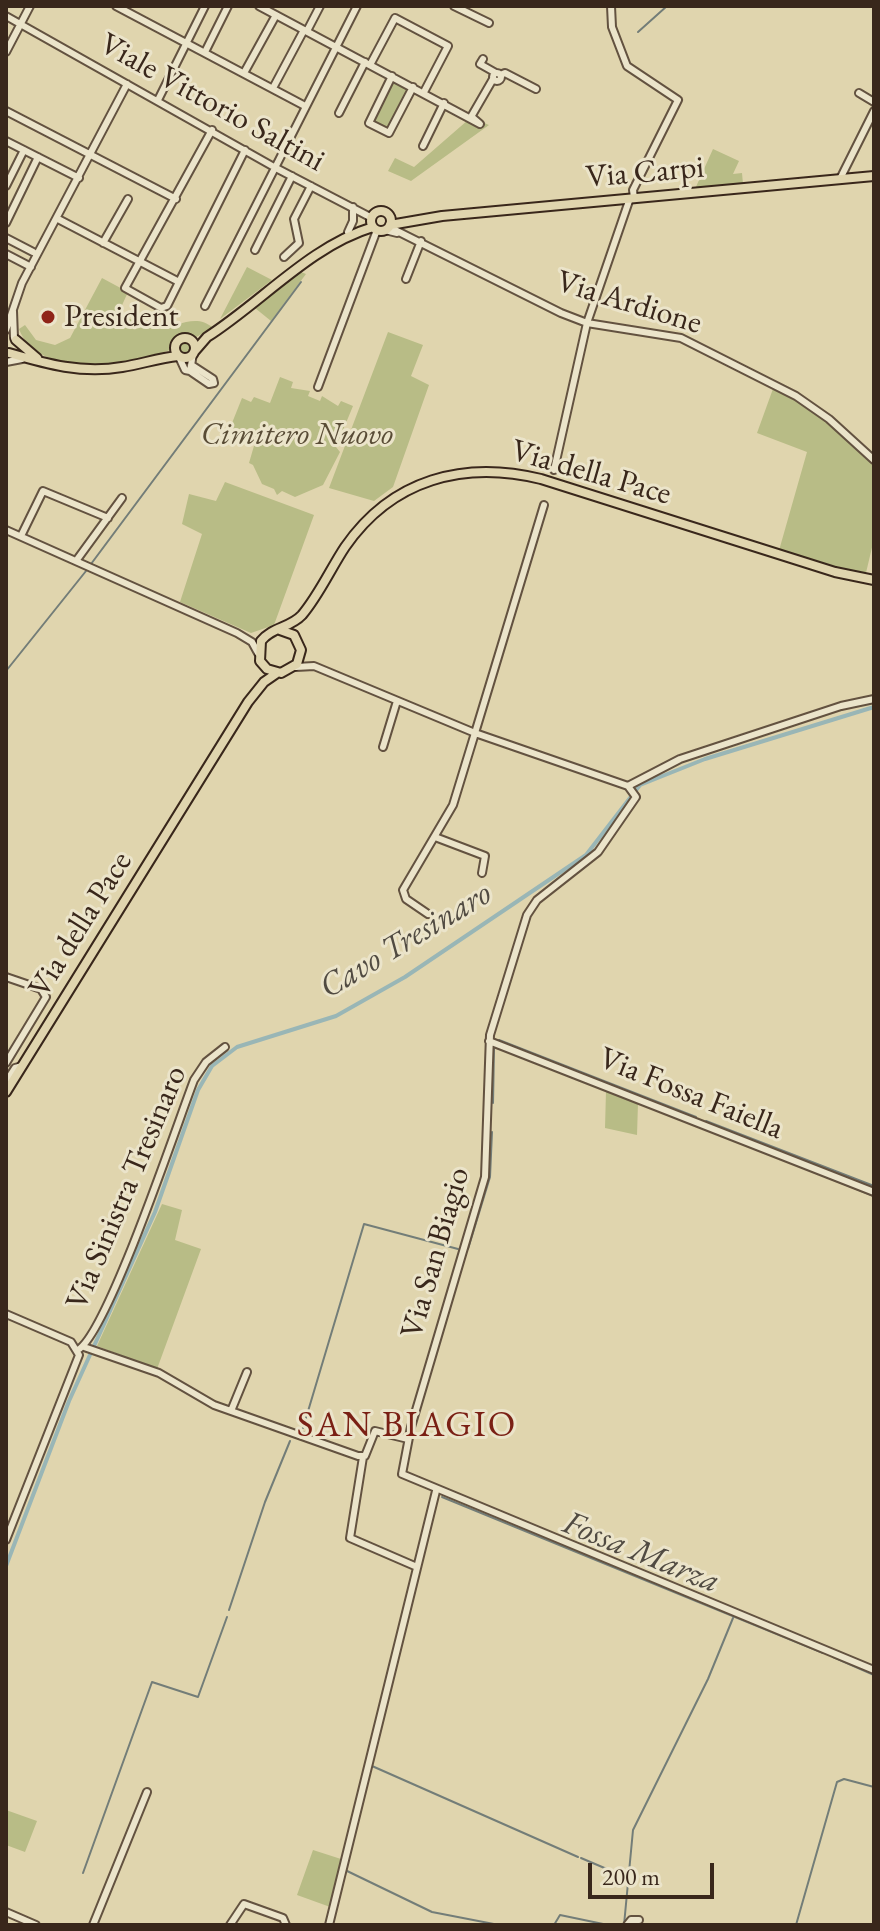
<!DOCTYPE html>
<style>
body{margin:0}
#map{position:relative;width:880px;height:1931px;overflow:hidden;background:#e0d5ae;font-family:"EB Garamond",serif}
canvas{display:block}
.frame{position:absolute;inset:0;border:8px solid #39271b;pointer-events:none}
.scale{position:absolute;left:588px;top:1863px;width:126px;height:36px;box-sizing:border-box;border:4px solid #39271b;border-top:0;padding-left:10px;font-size:24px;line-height:28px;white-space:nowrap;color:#39271b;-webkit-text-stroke:6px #ebe4ca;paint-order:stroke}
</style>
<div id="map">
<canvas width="880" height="1931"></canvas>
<div class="frame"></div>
<div class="scale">200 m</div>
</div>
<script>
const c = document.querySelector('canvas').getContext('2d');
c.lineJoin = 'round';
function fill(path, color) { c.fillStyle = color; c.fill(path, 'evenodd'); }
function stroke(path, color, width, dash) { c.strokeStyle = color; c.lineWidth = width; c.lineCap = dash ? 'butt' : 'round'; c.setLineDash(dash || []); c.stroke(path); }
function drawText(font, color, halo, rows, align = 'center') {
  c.font = font + ' "EB Garamond",serif'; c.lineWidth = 6; c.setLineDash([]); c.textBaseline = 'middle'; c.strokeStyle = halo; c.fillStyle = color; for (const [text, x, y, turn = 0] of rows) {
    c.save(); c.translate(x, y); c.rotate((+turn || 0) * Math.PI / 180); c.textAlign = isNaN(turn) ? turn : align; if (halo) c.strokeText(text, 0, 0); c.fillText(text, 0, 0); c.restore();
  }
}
fill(new Path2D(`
 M392 80 410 89 389 131 371 122Z
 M468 120 477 128 484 123 489 125 411 181 388 171 395 158 414 167Z
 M713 149 739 161 733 174 742 173 743 184 695 189Z
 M247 267 272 280 220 319Z
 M301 272 306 274 271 321 255 308Z
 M102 278 128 292 118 314C130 318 144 327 156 328 176 329 195 312 213 328L189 341 192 349 187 356 180 355 176 348C136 363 38 382 19 329L25 325 36 340 55 345 70 338Z
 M388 332 423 345 411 376 429 385 393 487 374 501 329 488Z
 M280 377 293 382 291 388 310 391 308 396 320 401 322 396 338 406 341 401 353 406 336 447 340 452 323 485 295 497 282 491 277 495 274 489 262 484 253 465 249 463 256 439 230 428 242 398 251 402 254 397 270 403Z
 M774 386 805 401 874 460V539L865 577 778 554 807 452 757 433Z
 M225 482 314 515 274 625 251 633 180 602 202 534 182 524 189 494 216 501Z
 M606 1091 638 1103 637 1135 605 1128Z
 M162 1204 182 1210 175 1240 201 1249 157 1369 97 1346Z
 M6 1810 37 1821 25 1852 6 1845Z
 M313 1850 341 1859 333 1908 297 1895Z`), '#b8bc86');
stroke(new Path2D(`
 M638 32 667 6
 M91 564 301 282
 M6 671 86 571
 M499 1040 696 1117
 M493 1103 494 1049
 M706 1121 874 1186
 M721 1135 804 1168
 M809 1170 874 1196
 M468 1249 490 1177 492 1132
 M303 1428 364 1224 458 1249
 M442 1497 823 1653
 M229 1610 265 1502 290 1441
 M833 1657 874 1675
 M372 1766 578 1857
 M581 1858 628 1878
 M345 1870 432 1912 499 1925
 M83 1873 152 1682 198 1697 227 1617
 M332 1925 343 1880
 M554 1925 560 1915 608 1925
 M624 1925 633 1830 708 1679 733 1618
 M796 1925 837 1782 844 1779 874 1787`), '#737d78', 2);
stroke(new Path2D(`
 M6 1566 69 1401 155 1212 198 1090 212 1066 237 1047 336 1016 405 977 586 855 640 785 705 759 874 707`), '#99b6b6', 4);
const minor = new Path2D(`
 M116 6 305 106
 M259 6 480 124 473 118
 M454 6 489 23
 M611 6 612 27 627 66 678 100 633 190 634 198
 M6 16 274 167 372 218
 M307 31 320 6
 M6 52 30 6
 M205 52 228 6
 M483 59 480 64 496 73
 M370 65 395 18 448 46 424 92
 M493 77a4 4 0 1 1 8 0a4 4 0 1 1-8 0Z
 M244 73 276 15
 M500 75 505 73 536 89
 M392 76 369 123 389 133 413 87
 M273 88 304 30
 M859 93 874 102
 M158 100 205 6
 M6 111 176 199
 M339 113 365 62
 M471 117 493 79
 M212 130 125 288 161 308 167 306 245 150
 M6 141 79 178
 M423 146 444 103
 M840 179 874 111
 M6 186 24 150
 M58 219 179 282
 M6 223 38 157
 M389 227 561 313 587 323 681 338 796 396 829 419 874 460
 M385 230 397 233
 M348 232 353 221V207
 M6 238 33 252
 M103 243 128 199
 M255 250 292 176
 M6 254 31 267
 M284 257 299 243 294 219 311 186
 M406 279 421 241
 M205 306 357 6
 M13 311 14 338
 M6 330 22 283 127 84
 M179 357 185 370 190 371 193 354
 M6 362 22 359
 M190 371 209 384 214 383 213 379 193 366
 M318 387 377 230
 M554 470 587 323 630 198
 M544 505 475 733 628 786 636 797 598 852 537 900 527 915 490 1035 485 1177 411 1427 402 1474 874 1670
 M6 530 237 633 252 642 258 653
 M21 536 43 491 108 518
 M76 561 122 498
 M296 667 314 666 475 733 453 805 403 890 406 899 428 914
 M383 747 397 701
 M628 786 680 759 841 706 874 699
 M435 837 485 856 482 873
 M6 977 41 989 46 997 6 1063
 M489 1041 874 1192
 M6 1082 15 1068 22 1066
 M6 1314 71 1342 79 1355 6 1540
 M84 1347 159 1373 214 1405 358 1456H365L375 1431 408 1439
 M78 1350C108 1332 177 1124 194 1080L206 1062 225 1047
 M231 1411 247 1372
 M363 1457 350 1538 417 1567
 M6 1912 36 1925
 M93 1925 147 1792
 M230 1925 244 1904 283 1918 286 1925
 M329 1925 436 1491
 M627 1925 631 1920H639`);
const major = new Path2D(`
 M371 221a10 10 0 1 1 20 0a10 10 0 1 1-20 0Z
 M390 225 442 216 874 176
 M175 348a10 10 0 1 1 20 0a10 10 0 1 1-20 0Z
 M16 340 37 358
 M194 352 207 337C262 302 310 246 373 227
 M9 353C47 364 82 374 122 367 141 364 159 358 178 356
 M280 630 294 635 301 650 297 664 281 673 267 669 260 661 261 641C272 627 290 628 302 615 319 595 331 568 345 547 392 479 464 460 541 479L835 572 874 580
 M6 1092 248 702 264 682 277 673`);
stroke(minor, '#635240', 10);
stroke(major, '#39271b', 12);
stroke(minor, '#ebe4ca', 6);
stroke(major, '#e0d5ae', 8);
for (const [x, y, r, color] of [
 [48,317,8,"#8f2418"]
]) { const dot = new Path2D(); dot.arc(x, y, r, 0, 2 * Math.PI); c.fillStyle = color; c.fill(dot); stroke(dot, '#ebe4ca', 3); }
drawText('32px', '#39271b', '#ebe4ca', [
 ["Viale Vittorio Saltini",212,103,29],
 ["Via Carpi",645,173,-5],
 ["Via Ardione",629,303,17],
 ["Via della Pace",591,473,16],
 ["Via della Pace",81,925,-58],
 ["Via Fossa Faiella",691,1094,22],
 ["Via Sinistra Tresinaro",127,1188,-67],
 ["Via San Biagio",436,1253,-74]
]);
drawText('32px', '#39271b', '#ebe4ca', [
 ["President",64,317]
], 'left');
drawText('italic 32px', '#594c36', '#ebe4ca', [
 ["Cimitero Nuovo",297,435]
]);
drawText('italic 34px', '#514b42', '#ebe4ca', [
 ["Cavo Tresinaro",406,941,-31],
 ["Fossa Marza",641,1553,22]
]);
c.letterSpacing = '2px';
drawText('36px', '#7a1f14', '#ebe4ca', [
 ["SAN BIAGIO",407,1426]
]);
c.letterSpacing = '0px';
</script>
